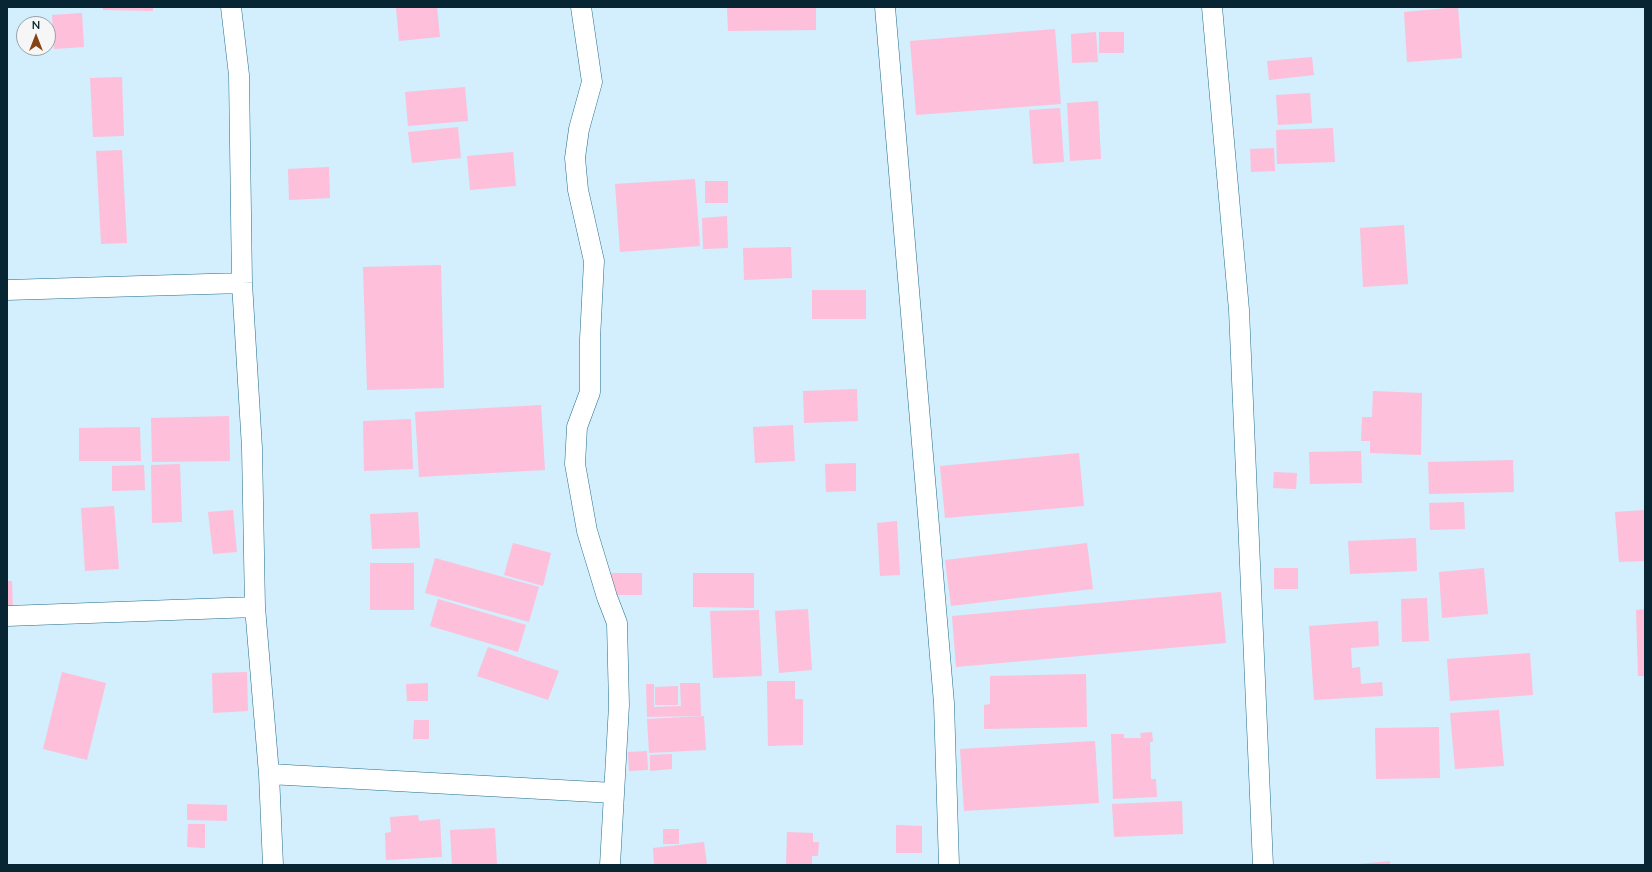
<!DOCTYPE html>
<style>
body{margin:0}
#map{position:relative;width:1652px;height:872px;overflow:hidden;background:#d3eefc;font-family:Lato,sans-serif}
canvas{display:block}
.frame{position:absolute;inset:0;border:8px solid #072532;pointer-events:none}
.north{position:absolute;left:16px;top:16px;width:40px;height:40px;box-sizing:border-box;background:#f6f6f6;border:1px solid #96a2a8;border-radius:50%;rotate:0deg;font-size:11px;font-weight:700;line-height:16px;text-align:center;color:#072532}
.north::after{content:'';display:block;margin:auto;width:14px;height:18px;background:#864314;clip-path:polygon(50% 0,100% 100%,50% 72%,0 100%)}
</style>
<div id="map">
<canvas width="1652" height="872"></canvas>
<div class="frame"></div>
<div class="north">N</div>
</div>
<script>
const c = document.querySelector('canvas').getContext('2d');
c.lineJoin = 'round';
function fill(path, color) { c.fillStyle = color; c.fill(path, 'evenodd'); }
function stroke(path, color, width, dash) { c.strokeStyle = color; c.lineWidth = width; c.lineCap = dash ? 'butt' : 'round'; c.setLineDash(dash || []); c.stroke(path); }
fill(new Path2D(`
 M103 7H153V11L103 10Z
 M396 7H437L440 37 399 41Z
 M727 7H816V30L728 31Z
 M1458 7 1462 58 1407 62 1404 12Z
 M82 13 84 47 54 49 52 15Z
 M1055 29 1061 104 916 115 910 41Z
 M1096 32 1098 62 1072 63 1071 34Z
 M1099 32H1124V53H1099Z
 M1312 57 1314 75 1269 80 1267 61Z
 M122 77 124 136 93 137 90 78Z
 M465 87 468 121 408 126 405 92Z
 M1310 93 1312 123 1278 125 1276 95Z
 M1098 101 1101 159 1070 161 1067 103Z
 M1060 108 1064 162 1033 164 1029 110Z
 M458 127 461 158 412 163 408 132Z
 M1333 128 1335 162 1277 164 1276 130Z
 M1274 148 1275 171 1251 172 1250 149Z
 M122 150 127 243 101 244 96 151Z
 M513 152 516 186 470 190 467 156Z
 M329 167 330 198 289 200 288 169Z
 M695 179 700 246 620 252 615 184Z
 M705 181H728V203H705Z
 M727 216 728 248 703 249 702 218Z
 M1404 225 1408 284 1363 287 1360 228Z
 M791 247 792 278 744 280 743 248Z
 M441 265 444 388 367 390 363 267Z
 M812 290H866V319H812Z
 M857 389 858 421 804 423 803 391Z
 M1373 391 1422 393 1421 455 1370 453V441H1361L1362 417H1372Z
 M541 405 545 470 419 477 415 412Z
 M229 416 230 461 152 462 151 418Z
 M411 419 413 469 364 471 363 421Z
 M793 425 795 461 755 463 753 427Z
 M140 427 141 461H79V428Z
 M1361 451 1362 483 1310 484 1309 452Z
 M1079 453 1084 506 945 518 940 466Z
 M1513 460 1514 492 1429 494 1428 462Z
 M856 463V491L826 492 825 464Z
 M180 464 182 522 152 523 151 465Z
 M144 465 145 490 112 491V466Z
 M1274 472 1297 473 1296 489 1273 488Z
 M1464 502 1465 529 1430 530 1429 503Z
 M114 506 119 569 85 571 81 508Z
 M233 510 237 552 213 554 208 512Z
 M1645 510V561L1619 562 1615 512Z
 M418 512 420 548 372 549 370 514Z
 M897 521 900 575 880 576 877 523Z
 M1416 538 1417 571 1350 574 1348 541Z
 M513 543 551 553 543 586 504 575Z
 M1087 543 1093 589 951 606 945 560Z
 M435 558 539 587 529 622 425 593Z
 M370 563H414V610H370Z
 M1274 568H1298V589H1274Z
 M1484 568 1488 614 1442 618 1439 572Z
 M611 573H642V595H611Z
 M693 573H754V608L693 607Z
 M7 581H12L13 611H7Z
 M1221 592 1226 643 956 667 952 616Z
 M1427 598 1429 641 1402 642 1401 599Z
 M438 599 526 625 518 652 430 626Z
 M808 609 812 670 779 673 775 611Z
 M1645 609V676H1638L1636 610Z
 M759 610 762 676 713 678 710 611Z
 M1378 621 1379 646 1351 648 1352 668 1360 667 1361 684 1382 682 1383 696 1314 700 1309 626Z
 M488 647 559 671 548 700 477 676Z
 M1530 653 1533 695 1450 701 1447 659Z
 M62 672 106 683 87 760 43 749Z
 M247 672 248 711 213 713 212 673Z
 M1086 674 1087 727 984 729V705L990 704V676Z
 M767 681H795V699H803V745L768 746Z
 M428 683V701H407L406 684Z
 M680 683H700L701 716 647 717 646 684H654V707L681 706Z
 M678 686V705H655V687Z
 M1499 710 1504 766 1455 769 1450 713Z
 M704 716 706 750 649 753 647 719Z
 M414 720H429V739H413Z
 M1439 727 1440 778 1376 779 1375 728Z
 M1152 732 1153 742H1150L1151 779H1156L1157 797 1113 799 1111 734H1124V738H1141L1140 733Z
 M1095 741 1099 803 964 811 960 749Z
 M647 751 648 770 629 771 628 752Z
 M672 754V769L650 771V755Z
 M1182 801 1183 834 1114 837 1112 804Z
 M187 804 227 805V821L187 820Z
 M418 815 419 821 440 819 442 857 386 860 385 833 391 832 390 817Z
 M188 824H205V848L187 847Z
 M896 825 922 826V853H896Z
 M495 828 497 865H452L450 830Z
 M663 829H679V844H663Z
 M787 832 813 833V842H819L818 856H812V865H786Z
 M704 842 707 865H654L653 848Z
 M1390 861V865H1359V864Z`), '#fdbfda');
const minor = new Path2D(`
 M231 7 239 75 242 283 252 448 255 607 269 774 273 865
 M581 7 592 82 579 129 575 158 578 190 594 261 590 339V392L577 427 575 464 587 531 607 597 617 623 619 705 610 865
 M885 7 944 703 949 865
 M1212 7 1239 310 1263 865
 M7 290 242 283
 M7 616 255 607
 M269 774 614 793`);
stroke(minor, '#246d8c', 21);
stroke(minor, '#fff', 20);
</script>
